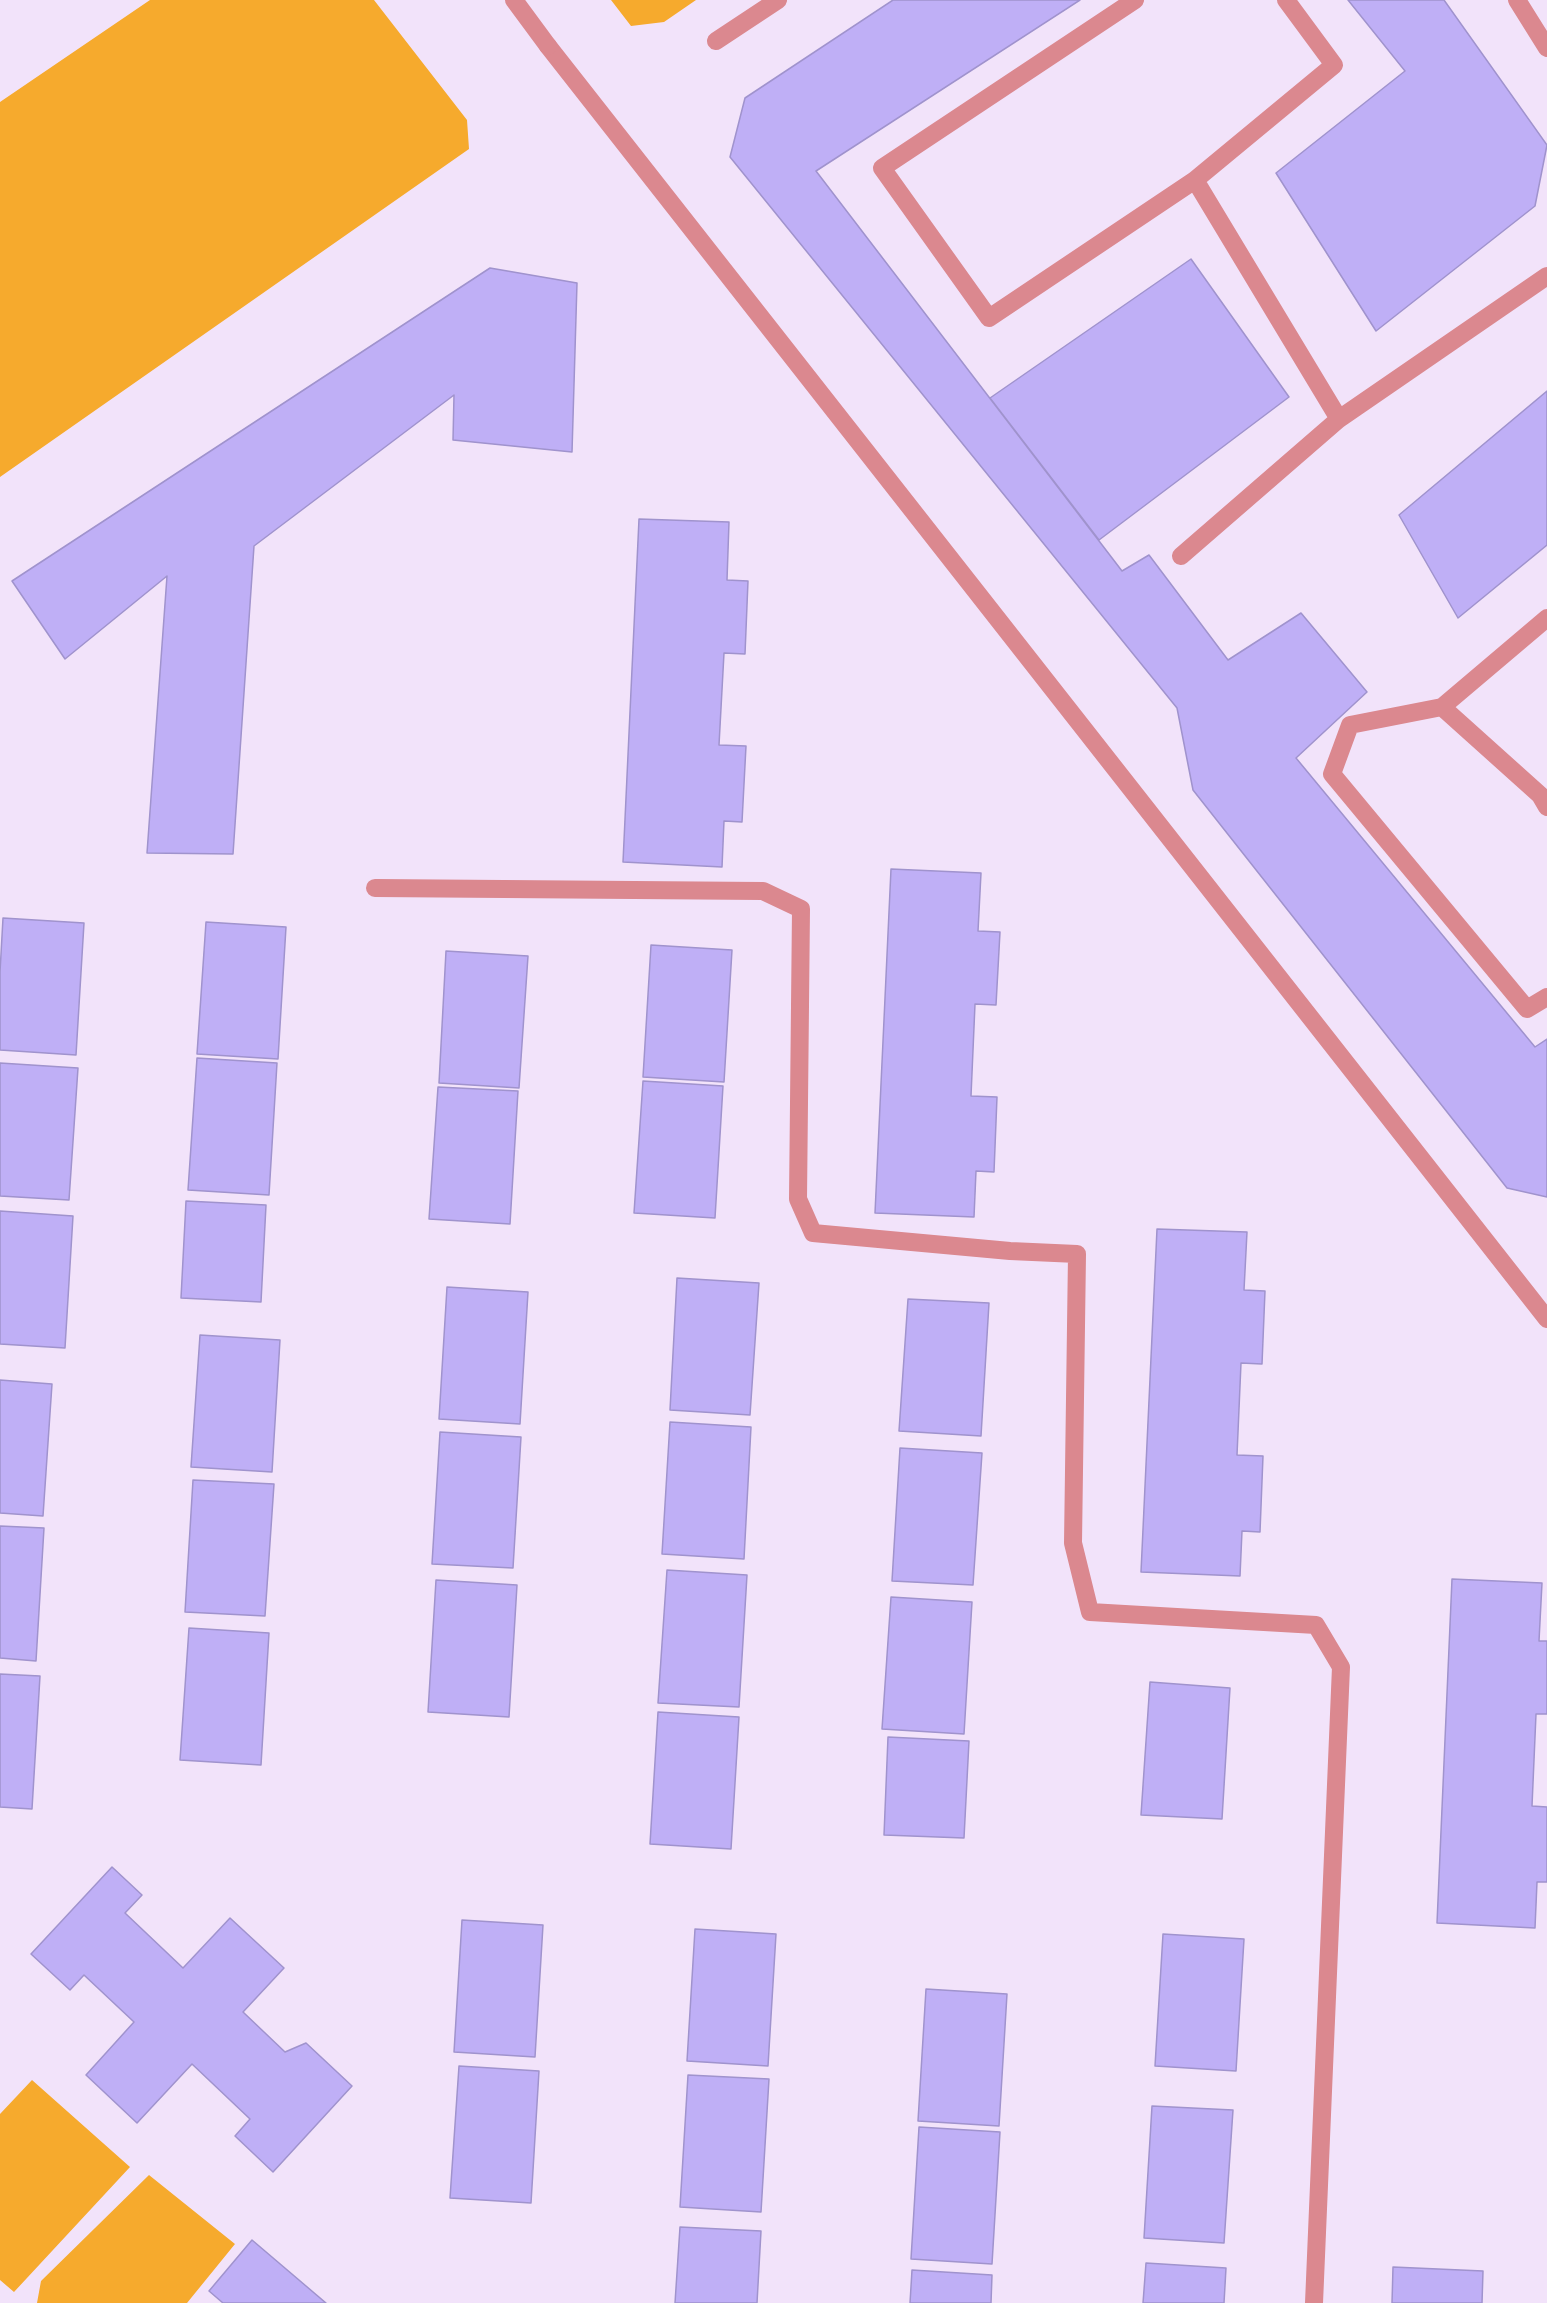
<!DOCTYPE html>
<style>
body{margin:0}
canvas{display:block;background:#f2e3fa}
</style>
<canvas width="1547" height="2303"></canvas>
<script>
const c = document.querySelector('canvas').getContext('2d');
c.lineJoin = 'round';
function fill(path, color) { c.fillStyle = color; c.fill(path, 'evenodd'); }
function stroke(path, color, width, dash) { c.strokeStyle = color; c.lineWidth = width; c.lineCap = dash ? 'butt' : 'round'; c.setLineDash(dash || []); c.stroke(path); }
fill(new Path2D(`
 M150 0H374L467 120 469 149 0 477V102Z
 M611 0H696L664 22 631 26Z
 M32 2080 130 2167 14 2292 0 2280V2114Z
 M149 2175 235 2244 187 2303H37L41 2281Z`), '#f6aa2d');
const building = new Path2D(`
 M893 0H1080L816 171 1122 571 1149 555 1228 660 1301 613 1367 692 1296 758 1535 1047 1547 1039V1197L1507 1188 1193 790 1177 708 730 157 745 98Z
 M1348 0H1444L1547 145 1535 206 1376 331 1276 173 1405 71Z
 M1191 259 1289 397 1099 540 990 398Z
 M490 268 577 283 572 452 453 440 454 395 254 546 233 854 147 853 167 576 65 659 12 581Z
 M1547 391V545L1458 618 1399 515Z
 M639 519 729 522 727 580 748 581 745 654 724 653 719 745 746 746 742 822 724 821 722 867 623 862Z
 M891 869 981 873 978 931 1000 932 996 1005 975 1004 971 1096 997 1097 994 1172 976 1171 974 1217 875 1213Z
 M3 918 84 923 76 1055 0 1050V972Z
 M206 922 286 927 278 1059 197 1054Z
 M651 945 732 950 724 1082 643 1077Z
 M446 951 528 956 519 1088 439 1083Z
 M197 1058 277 1063 269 1195 188 1190Z
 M0 1063 78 1068 69 1200 0 1196Z
 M643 1081 723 1086 715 1218 634 1213Z
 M438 1087 518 1091 510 1224 429 1219Z
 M186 1201 266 1205 261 1302 181 1298Z
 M0 1211 73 1216 65 1348 0 1344Z
 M1157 1229 1247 1232 1244 1290 1265 1291 1262 1364 1241 1363 1237 1455 1263 1456 1260 1532 1242 1531 1240 1576 1141 1572Z
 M677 1278 759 1283 750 1415 670 1410Z
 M447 1287 528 1292 520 1424 439 1419Z
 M908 1299 989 1303 981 1436 899 1431Z
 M200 1335 280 1340 272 1472 191 1467Z
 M0 1380 52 1384 43 1516 0 1513Z
 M670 1422 751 1427 744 1559 662 1554Z
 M440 1432 521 1437 513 1568 432 1564Z
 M900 1448 982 1453 973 1585 892 1581Z
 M193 1480 274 1484 265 1616 185 1612Z
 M0 1526 44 1528 36 1661 0 1658Z
 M667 1570 747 1575 739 1707 658 1703Z
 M1452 1579 1542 1583 1539 1641H1547V1714H1536L1532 1806 1547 1807V1882H1537L1535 1928 1437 1923Z
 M436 1580 517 1585 509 1717 428 1712Z
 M891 1597 972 1602 964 1734 882 1729Z
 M189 1628 269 1633 261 1765 180 1760Z
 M0 1674 40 1676 32 1809 0 1807Z
 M1150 1682 1230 1688 1222 1819 1141 1815Z
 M658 1712 739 1717 731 1849 650 1844Z
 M888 1737 969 1741 964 1838 884 1835Z
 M112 1867 142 1895 125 1913 183 1968 230 1918 284 1968 243 2012 285 2052 306 2043 352 2086 273 2172 235 2136 250 2119 192 2064 137 2123 86 2075 134 2022 84 1975 70 1990 31 1954Z
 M462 1920 543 1925 535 2057 454 2052Z
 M695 1929 776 1934 768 2066 687 2061Z
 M1163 1934 1244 1939 1236 2071 1155 2066Z
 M926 1989 1007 1994 999 2126 918 2121Z
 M459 2066 539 2071 531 2203 450 2198Z
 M688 2075 769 2079 761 2212 680 2207Z
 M1152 2106 1233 2110 1224 2243 1144 2238Z
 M919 2127 1000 2132 992 2264 911 2259Z
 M680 2227 761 2231 757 2303H675Z
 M252 2240 326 2303H223L209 2291Z
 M1146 2263 1226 2268 1224 2303H1143Z
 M1393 2267 1483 2271 1482 2303H1392Z
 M912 2270 992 2275 991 2303H910Z`);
fill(building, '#bfaff6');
stroke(building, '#a093cd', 1.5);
stroke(new Path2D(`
 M548 46 1547 1319`), '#db888f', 18);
stroke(new Path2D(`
 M514 0 548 46
 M1135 0 882 168 989 318 1195 180 1334 65 1286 0
 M1517 0 1547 48
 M716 41 778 0
 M1195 180 1339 419 1547 276
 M1181 556 1339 419
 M1547 618 1442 707 1540 795 1547 807
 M1442 707 1350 725 1332 774 1527 1009 1547 997
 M375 888 763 891 801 909 798 1199 813 1233 1010 1251 1077 1254 1073 1543 1090 1612 1316 1625 1341 1667 1314 2303`), '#db888f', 18);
</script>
